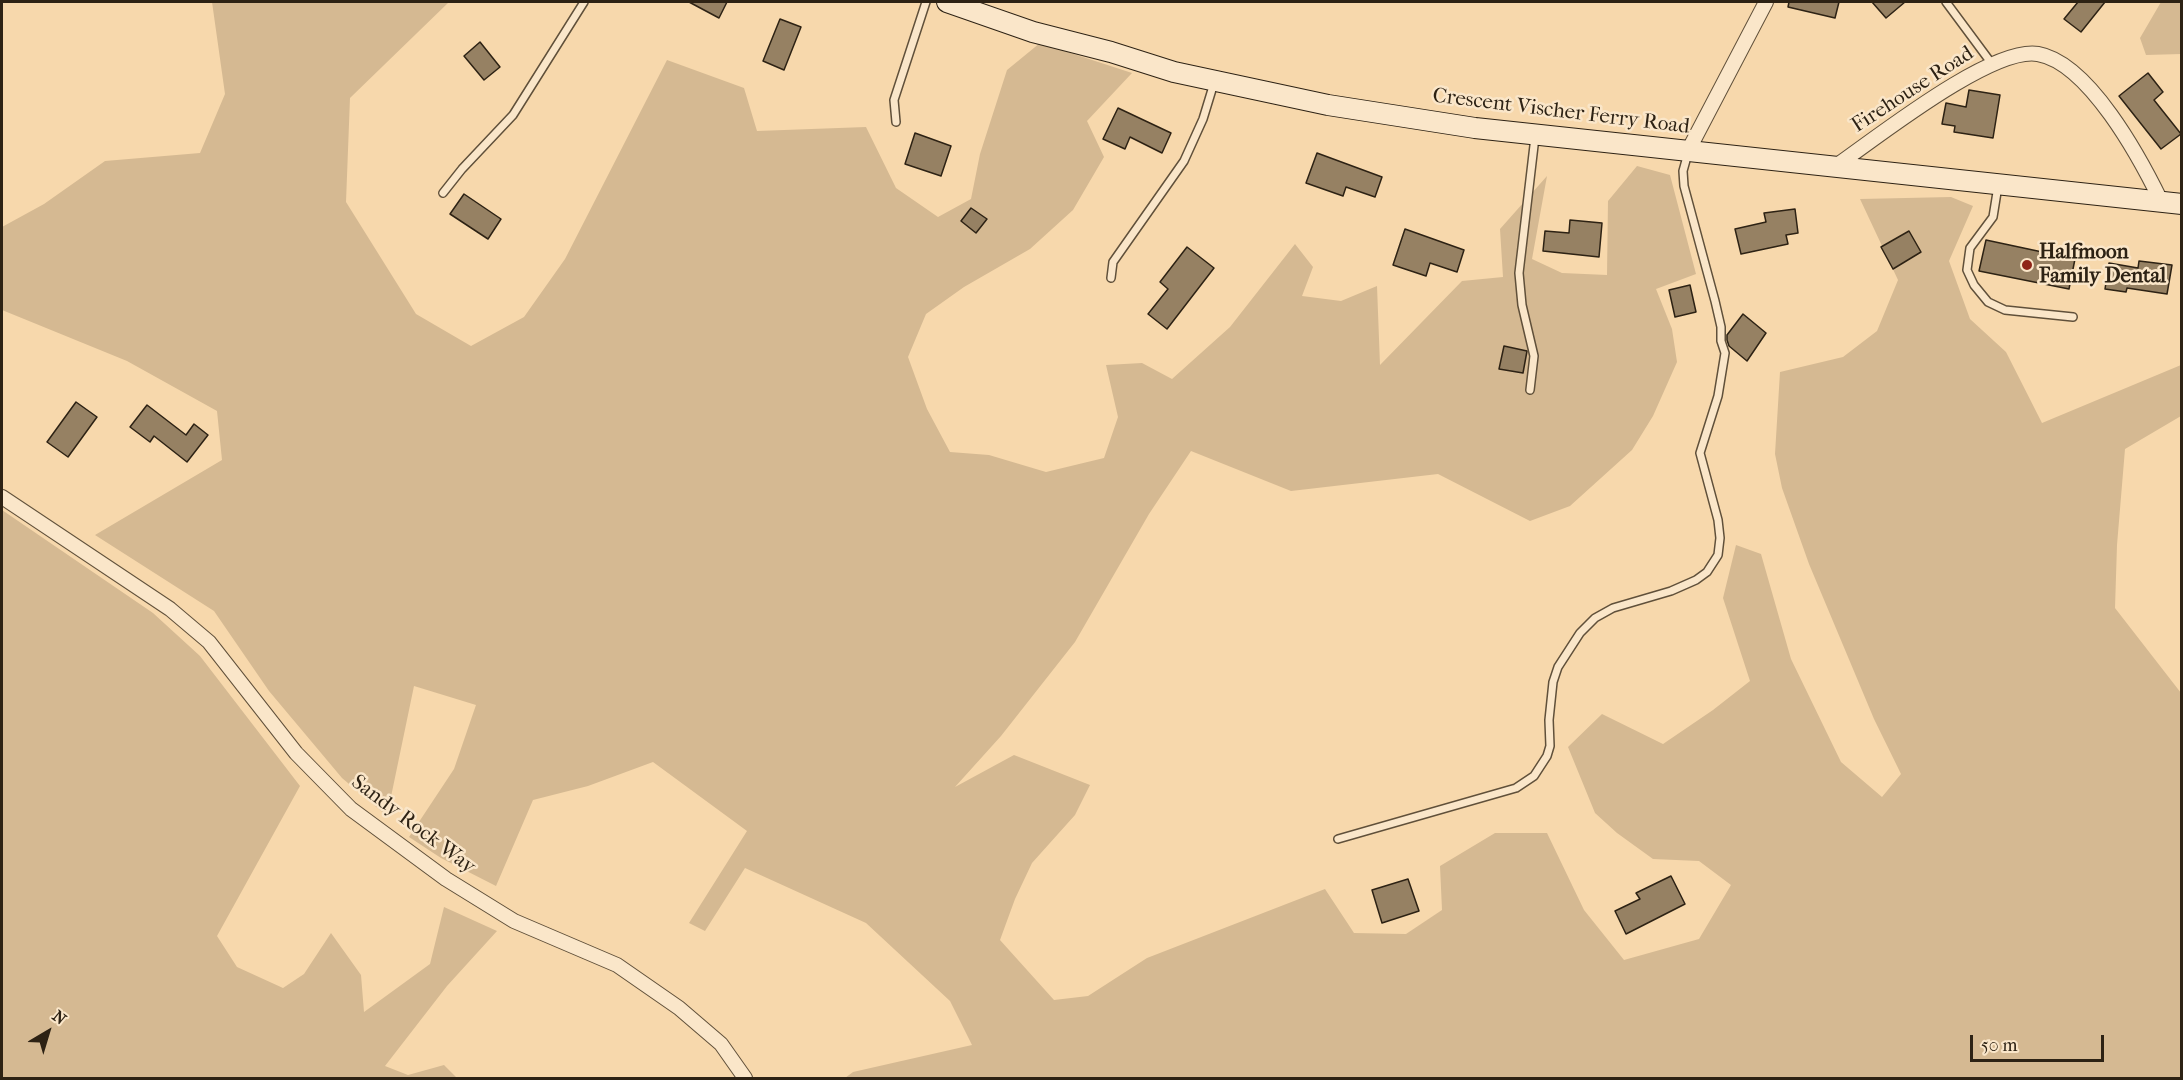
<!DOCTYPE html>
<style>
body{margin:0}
#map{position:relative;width:2183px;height:1080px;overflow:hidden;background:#f7d8ac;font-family:"IM FELL French Canon",serif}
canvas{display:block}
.frame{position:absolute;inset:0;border:3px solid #2d2214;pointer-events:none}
.north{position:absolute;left:18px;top:1002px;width:60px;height:60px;-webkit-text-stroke:4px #fae6c9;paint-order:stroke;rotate:38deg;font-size:16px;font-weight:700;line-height:24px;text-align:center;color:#2d2214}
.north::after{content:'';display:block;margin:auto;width:21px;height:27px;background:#2d2214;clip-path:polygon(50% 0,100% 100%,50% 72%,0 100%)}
.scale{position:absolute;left:1970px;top:1035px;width:134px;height:27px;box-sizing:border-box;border:3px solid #2d2214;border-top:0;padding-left:8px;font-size:18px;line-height:21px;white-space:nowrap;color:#2d2214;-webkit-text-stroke:4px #fae6c9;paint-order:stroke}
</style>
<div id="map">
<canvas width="2183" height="1080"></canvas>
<div class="frame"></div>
<div class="north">N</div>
<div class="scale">50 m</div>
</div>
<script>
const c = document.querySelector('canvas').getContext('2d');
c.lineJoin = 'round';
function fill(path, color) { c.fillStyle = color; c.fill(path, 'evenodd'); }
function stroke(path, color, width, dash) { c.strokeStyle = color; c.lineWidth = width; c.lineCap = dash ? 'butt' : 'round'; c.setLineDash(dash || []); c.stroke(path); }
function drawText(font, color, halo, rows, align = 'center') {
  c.font = font + ' "IM FELL French Canon",serif'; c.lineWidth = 5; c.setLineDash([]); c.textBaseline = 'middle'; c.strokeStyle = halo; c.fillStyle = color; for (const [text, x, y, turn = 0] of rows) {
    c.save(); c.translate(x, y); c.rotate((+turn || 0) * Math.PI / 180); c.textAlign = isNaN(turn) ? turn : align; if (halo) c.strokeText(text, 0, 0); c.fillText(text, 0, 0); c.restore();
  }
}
fill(new Path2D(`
 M212 2H449L350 98 346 202 416 314 471 346 524 317 565 259 667 60 744 88 757 131 866 127 896 188 938 217 971 199 980 154 1007 70 1040 43 1132 73 1087 121 1104 157 1073 210 1030 249 964 287 926 314 908 357 927 409 950 452 989 455 1046 472 1104 458 1118 417 1106 365 1142 363 1172 379 1230 327 1295 244 1313 267 1302 296 1341 301 1377 286 1380 365 1462 281 1503 277 1500 229 1547 176 1532 259 1562 273 1607 275 1608 201 1637 166 1670 175 1696 274 1656 289 1672 329 1677 362 1653 416 1632 450 1570 506 1530 521 1438 474 1291 491 1191 451 1149 514 1075 642 1001 736 955 787 1014 755 1090 785 1075 815 1032 863 1015 899 1000 940 1054 1000 1088 996 1147 958 1325 889 1354 933 1406 934 1442 910 1440 866 1495 833H1547L1584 910 1624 960 1699 939 1731 885 1699 861 1653 859 1617 833 1595 813 1568 747 1602 714 1663 744 1713 710 1750 681 1723 598 1736 545 1761 554 1791 659 1841 762 1882 797 1901 774 1874 719 1809 564 1782 488 1775 454 1780 372 1843 357 1877 331 1898 280 1860 199 1951 197 1973 206 1949 261 1970 319 2006 352 2042 423 2181 365V416L2125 449 2117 545 2115 608 2181 693V1078H845L853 1072 972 1045 950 1001 866 923 745 868 705 931 689 923 747 831 653 762 588 786 533 800 496 886 441 858 409 837 454 769 476 705 414 686 387 816 342 778 269 691 214 611 95 535 222 460 217 411 127 361 2 310V227L44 204 105 161 200 153 225 94Z
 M2161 2H2181V54L2146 55 2140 38Z
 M2 510 153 613 200 656 300 786 217 936 237 967 283 988 304 974 331 933 361 975 364 1012 430 964 444 907 497 931 447 986 385 1066 408 1075 444 1065 457 1078H2Z`), '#d5b992');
const building = new Path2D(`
 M689 2H727L719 18Z
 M1789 2H1839L1835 18 1788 7Z
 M1872 2H1905L1886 18Z
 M2078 2H2105L2081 32 2064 19Z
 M780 19 801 27 784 70 763 61Z
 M480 42 500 67 484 80 464 56Z
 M2148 73 2163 92 2154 100 2181 134 2161 149 2119 96Z
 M1969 90 2000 95 1993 138 1954 132 1955 126 1942 124 1946 103 1966 107Z
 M1118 108 1171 133 1162 153 1130 137 1125 149 1103 139Z
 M915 133 951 146 941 176 905 164Z
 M1317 153 1382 177 1375 197 1346 187 1343 196 1306 183Z
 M464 194 501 219 488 239 450 214Z
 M971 208 987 219 976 233 961 221Z
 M1795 209 1798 233 1786 235 1788 244 1741 254 1735 229 1766 222 1764 213Z
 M1570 220 1602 223 1599 257 1543 251 1545 231 1569 233Z
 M1405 229 1464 250 1457 272 1430 263 1426 276 1393 265Z
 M1909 231 1921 252 1893 269 1881 247Z
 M1986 240 2075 259 2069 289 1979 271Z
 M1187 247 1214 268 1167 329 1148 314 1168 289 1160 282Z
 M2139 261 2172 265 2167 294 2127 288 2126 292 2105 289 2109 263 2138 268Z
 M1690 285 1696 312 1675 317 1669 290Z
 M1743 314 1766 333 1747 361 1729 346 1727 340V335Z
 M1504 346 1527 351 1523 373 1499 369Z
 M76 402 97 417 68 457 47 442Z
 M147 405 186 435 194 424 208 435 187 462 154 436 150 442 130 427Z
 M1671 876 1685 904 1626 934 1615 911 1640 899 1636 893Z
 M1408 879 1419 911 1382 923 1372 890Z`);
fill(building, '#968163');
stroke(building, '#2d2214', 1.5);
const service = new Path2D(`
 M1946 2 1992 64
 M896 122 894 100 926 2
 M1998 186 1993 217 1970 248 1967 270 1974 285 1988 302 2005 310 2073 317
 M443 193 462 169 513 115 584 2
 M1111 278 1113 262 1184 161 1203 119 1214 83
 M1530 390 1534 356 1522 305 1519 273 1535 137
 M1338 839 1516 788 1534 776 1547 756 1550 746 1549 720 1553 682 1558 667 1580 633 1595 618 1613 608 1671 591 1696 580 1707 572 1718 555 1720 538 1718 520 1700 453 1718 396 1725 353 1721 341V327L1715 301 1684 186 1683 171 1688 153`);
const minor = new Path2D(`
 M1688 151 1766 2
 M1833 168C1874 140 1991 46 2038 54 2089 63 2140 158 2161 201
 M2 497 170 609 209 642 296 753 351 809 446 879 514 921 617 965 679 1008 721 1044 745 1078`);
const secondary = new Path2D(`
 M947 2 1033 32 1111 52 1174 72 1328 105 1475 128 2182 204`);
stroke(service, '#60503a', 10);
stroke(minor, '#60503a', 16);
stroke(secondary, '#2d2214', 22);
stroke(service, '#fae6c9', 7);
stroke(minor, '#fae6c9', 14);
stroke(secondary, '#fae6c9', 20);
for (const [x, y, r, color] of [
 [2027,265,6,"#8f2418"]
]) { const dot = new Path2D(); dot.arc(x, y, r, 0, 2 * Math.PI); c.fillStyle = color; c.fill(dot); stroke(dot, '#fae6c9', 2); }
drawText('21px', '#2d2214', '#fae6c9', [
 ["Firehouse Road",1913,90,-33],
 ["Crescent Vischer Ferry Road",1561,112,7],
 ["Sandy Rock Way",413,825,37]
]);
drawText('bold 21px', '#2d2214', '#fae6c9', [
 ["Halfmoon",2039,253],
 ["Family Dental",2039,277]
], 'left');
</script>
